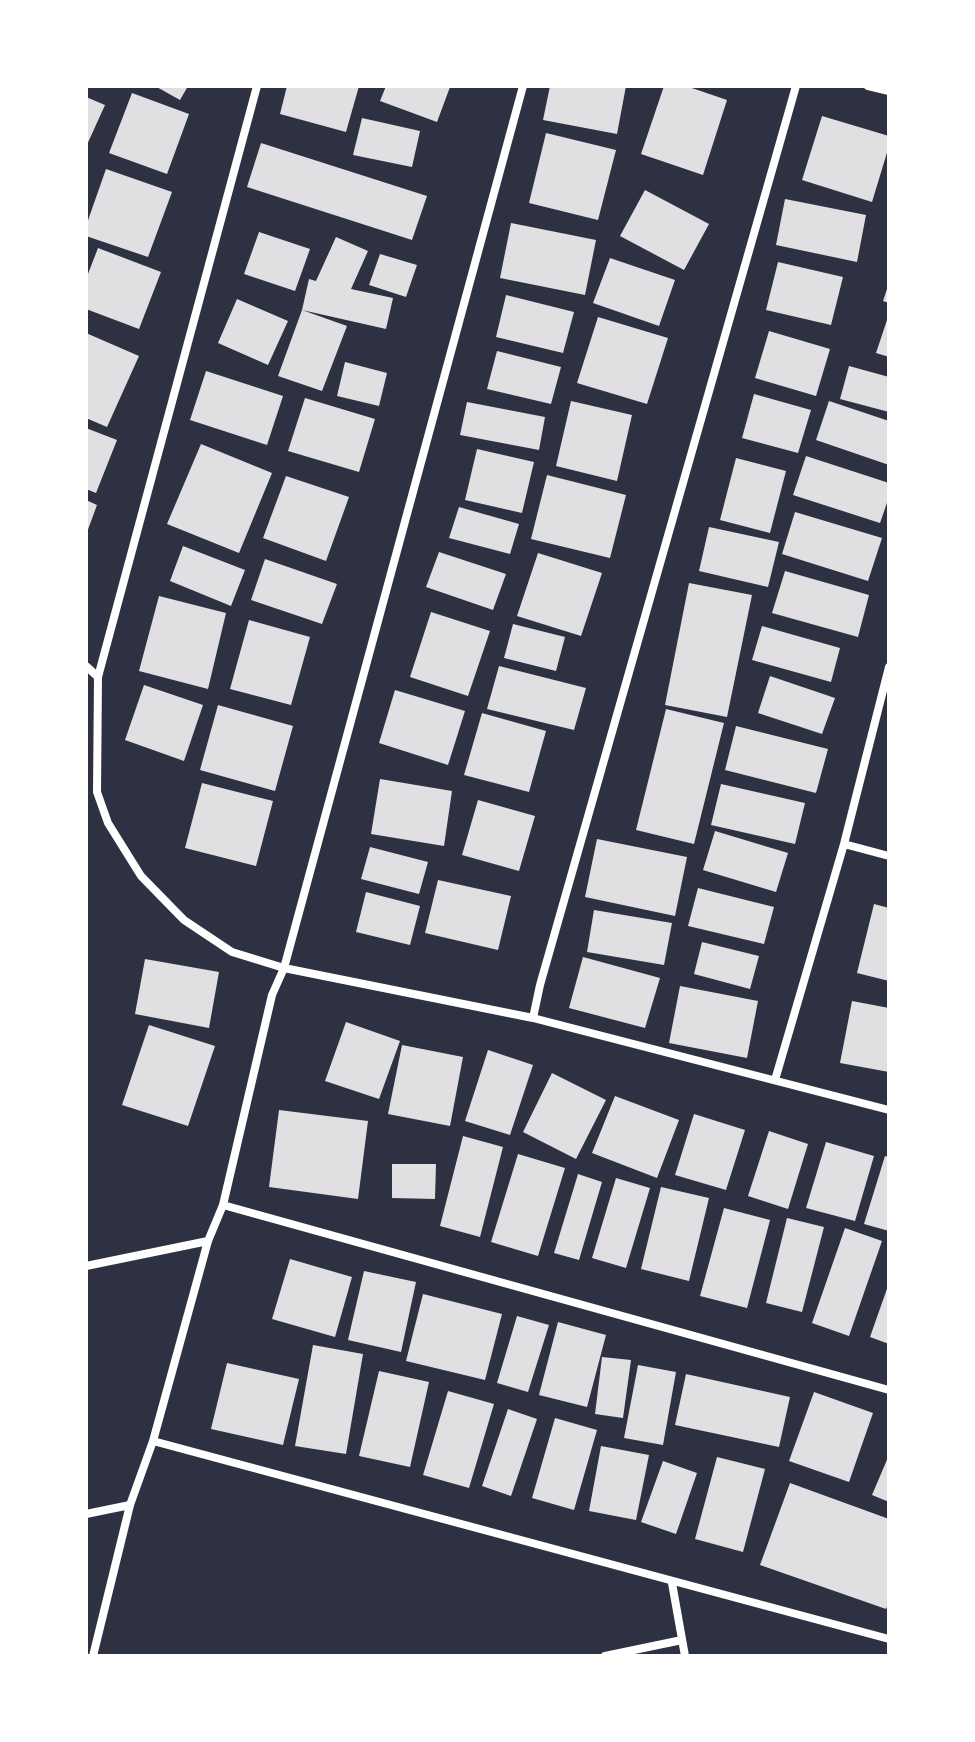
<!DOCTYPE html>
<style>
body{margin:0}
#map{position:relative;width:975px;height:1742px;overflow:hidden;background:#2d3142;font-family:Arial,sans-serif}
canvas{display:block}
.frame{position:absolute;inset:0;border:88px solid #fff;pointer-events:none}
</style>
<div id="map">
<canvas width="975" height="1742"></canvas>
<div class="frame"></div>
</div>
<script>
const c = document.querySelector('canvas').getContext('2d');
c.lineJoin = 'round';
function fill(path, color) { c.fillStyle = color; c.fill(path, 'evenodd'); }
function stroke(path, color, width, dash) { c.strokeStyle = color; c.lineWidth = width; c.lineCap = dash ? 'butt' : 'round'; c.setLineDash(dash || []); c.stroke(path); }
fill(new Path2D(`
 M155 86H188L180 100Z
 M287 86H359L346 132 280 114Z
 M386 86H447L450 87 437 122 380 101Z
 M550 86H626L617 134 543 120Z
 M664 86H686L727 100 703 175 641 154Z
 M132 93 189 114 167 174 109 153Z
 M86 97 105 105 86 147Z
 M822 116 889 136V146L872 202 802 180Z
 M362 118 420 131 412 167 353 155Z
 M546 133 616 150 598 220 529 203Z
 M261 143 427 196 412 240 247 187Z
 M106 169 172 192 148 257 86 236V226Z
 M645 190 709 224 684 270 620 236Z
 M785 199 866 215 857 262 776 245Z
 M511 223 596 240 585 295 500 278Z
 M259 232 310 249 295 291 244 274Z
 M336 237 368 251 351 289 393 298 386 329 302 310 309 279 316 281Z
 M98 248 161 272 139 329 86 309V279Z
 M380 254 417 265 406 297 369 285Z
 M610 258 675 280 659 326 593 303Z
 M778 262 843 277 831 325 766 310Z
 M889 283V303L883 301Z
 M506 295 574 312 563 353 496 337Z
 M237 299 288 321 268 365 218 343Z
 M302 310 347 326 322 391 278 376Z
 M889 314V357L876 353Z
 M598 317 668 338 647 404 577 383Z
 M769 331 830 349 816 396 755 378Z
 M86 333 139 356 107 427 86 418Z
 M497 351 561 367 551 404 487 389Z
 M345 362 387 373 379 406 337 396Z
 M849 366 889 377V412L840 399Z
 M206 371 283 396 267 445 190 420Z
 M754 394 811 410 798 453 742 438Z
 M305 398 375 419 359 472 288 451Z
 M571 401 632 415 617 481 556 466Z
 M829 401 889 421V465L816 440Z
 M467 402 545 417 539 450 460 435Z
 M86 428 117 440 96 493 86 489Z
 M201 444 272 473 239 553 167 524Z
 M477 449 534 462 522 513 465 500Z
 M806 456 889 483V497L880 523 793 495Z
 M736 458 786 471 770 533 720 520Z
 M547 475 626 495 610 558 531 539Z
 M286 476 349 497 326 561 263 538Z
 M86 500 97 505 86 535Z
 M459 507 519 524 510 554 449 538Z
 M795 512 882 538 868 581 782 554Z
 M709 527 779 542 768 587 699 571Z
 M183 546 245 570 231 606 170 581Z
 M439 552 506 574 493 610 426 587Z
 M538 553 602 573 581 636 517 616Z
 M265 559 337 584 322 624 251 600Z
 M785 571 869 595 858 637 772 613Z
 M689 583 752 595 727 717 665 705Z
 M159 596 226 613 208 689 139 671Z
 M431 612 490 631 468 696 410 677Z
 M249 620 310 637 291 705 230 689Z
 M513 624 565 637 556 671 504 658Z
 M762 626 840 648 831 682 752 660Z
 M499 666 586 688 574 730 487 709Z
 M770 676 835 698 822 734 758 713Z
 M144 685 203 705 184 761 125 740Z
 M395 690 465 711 448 765 379 743Z
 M218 705 293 726 275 791 200 770Z
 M666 709 724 723 694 844 636 830Z
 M482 713 546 731 529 792 464 775Z
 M736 726 828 749 816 793 725 770Z
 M380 779 452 791 444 846 371 834Z
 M202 783 273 801 256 866 185 848Z
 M721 784 805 803 795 844 711 825Z
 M478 800 535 816 519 871 462 855Z
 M715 831 788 853 776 892 703 870Z
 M597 839 687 857 675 916 585 897Z
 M370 847 428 862 419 894 361 879Z
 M438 880 511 896 498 950 425 933Z
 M698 888 774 907 764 944 688 926Z
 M366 892 420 906 410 945 356 932Z
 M874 904 889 908V981L857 973Z
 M594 910 672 923 664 965 587 952Z
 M702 942 759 956 750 989 694 974Z
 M583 957 660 978 645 1028 569 1008Z
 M145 959 219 972 209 1028 135 1014Z
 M680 986 758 1001 747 1058 669 1043Z
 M852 1001 889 1008V1072L840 1063Z
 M346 1022 400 1041 379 1099 325 1081Z
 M149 1025 215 1046 188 1126 122 1105Z
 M402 1045 463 1057 450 1126 388 1114Z
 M488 1050 533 1065 510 1135 465 1121Z
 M552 1073 606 1100 576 1159 523 1132Z
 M615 1096 679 1120 657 1178 592 1153Z
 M279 1110 368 1121 358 1199 269 1187Z
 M694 1114 745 1130 726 1190 675 1175Z
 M769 1131 808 1144 788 1209 748 1196Z
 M463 1136 503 1147 480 1237 440 1226Z
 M826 1142 874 1156 855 1221 806 1208Z
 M518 1154 565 1168 538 1256 491 1242Z
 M885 1156 889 1157V1231L864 1224Z
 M392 1164H436L435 1199 392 1198Z
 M578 1174 602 1182 579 1260 554 1253Z
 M616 1178 650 1188 626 1268 592 1258Z
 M661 1187 709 1198 689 1281 641 1269Z
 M724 1208 770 1220 747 1308 700 1296Z
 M787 1218 824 1227 802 1312 766 1303Z
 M845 1228 882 1241 849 1336 812 1323Z
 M290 1259 352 1277 335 1337 272 1319Z
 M364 1271 416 1282 401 1352 348 1340Z
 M889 1283V1344L870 1337Z
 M423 1294 502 1314 485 1380 406 1361Z
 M517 1316 549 1325 528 1392 497 1383Z
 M558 1322 606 1335 587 1407 539 1395Z
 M313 1345 363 1354 346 1454 295 1446Z
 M602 1357 631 1360 623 1418 595 1414Z
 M227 1363 299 1379 283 1445 211 1429Z
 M638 1365 676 1372 663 1445 624 1438Z
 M379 1371 429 1382 410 1467 359 1456Z
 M686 1374 790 1397 779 1447 675 1425Z
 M448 1391 494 1404 469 1488 423 1475Z
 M814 1392 873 1413 849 1482 789 1461Z
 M508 1409 537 1419 511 1496 482 1486Z
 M555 1418 597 1430 574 1510 532 1498Z
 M601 1446 649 1455 636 1520 589 1511Z
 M889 1455V1502L872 1495Z
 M717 1457 765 1469 743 1552 695 1539Z
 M663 1461 697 1473 676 1534 641 1522Z
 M790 1483 889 1519V1602L886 1609 760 1565Z`), '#e0e0e3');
stroke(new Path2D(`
 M257 86 98 677 97 792 108 823 141 876 184 920 232 952 284 968 533 1018 889 1110
 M868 86 889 91
 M86 666 98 677
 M844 844 889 856
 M533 1018 540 985 796 86
 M775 1080 844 844 889 667
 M223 1205 889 1390
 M86 1266 208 1241
 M153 1441 889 1639
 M86 1514 130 1505
 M672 1583 685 1656
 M93 1656 130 1505 153 1441 208 1241 223 1205 272 995 284 968 523 86
 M605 1656 682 1640`), '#fff', 8);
</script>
